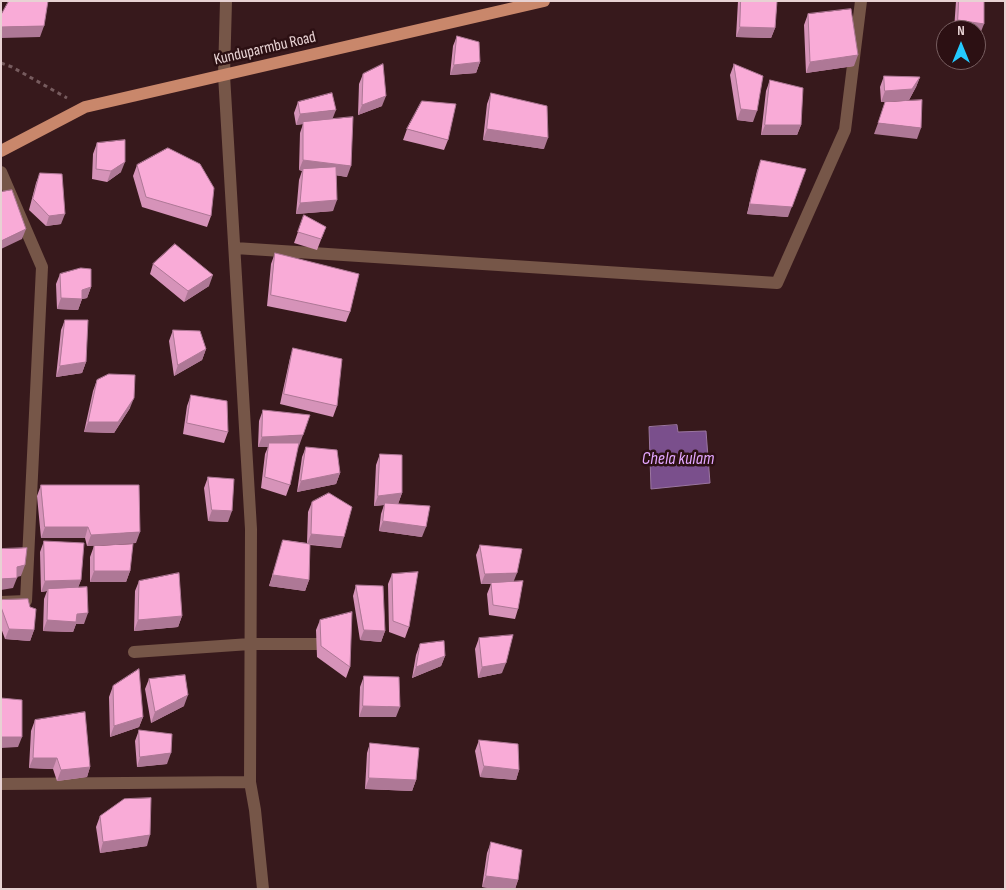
<!DOCTYPE html>
<style>
body{margin:0}
#map{position:relative;width:1006px;height:890px;overflow:hidden;background:#37191c;font-family:"Sofia Sans Condensed",sans-serif}
canvas{display:block}
.frame{position:absolute;inset:0;border:2px solid #e7d2d3;pointer-events:none}
.north{position:absolute;left:936px;top:20px;width:50px;height:50px;box-sizing:border-box;background:#2c1013;border:1px solid #775e60;border-radius:50%;rotate:0deg;font-size:14px;font-weight:700;line-height:20px;text-align:center;color:#e7d2d3}
.north::after{content:'';display:block;margin:auto;width:18px;height:22px;background:#24c9fe;clip-path:polygon(50% 0,100% 100%,50% 72%,0 100%)}
</style>
<div id="map">
<canvas width="1006" height="890"></canvas>
<div class="frame"></div>
<div class="north">N</div>
</div>
<script>
const c = document.querySelector('canvas').getContext('2d');
c.lineJoin = 'round';
function fill(path, color) { c.fillStyle = color; c.fill(path, 'evenodd'); }
function stroke(path, color, width, dash) { c.strokeStyle = color; c.lineWidth = width; c.lineCap = dash ? 'butt' : 'round'; c.setLineDash(dash || []); c.stroke(path); }
function drawText(font, color, halo, rows, align = 'center') {
  c.font = font + ' "Sofia Sans Condensed",sans-serif'; c.lineWidth = 5; c.setLineDash([]); c.textBaseline = 'middle'; c.strokeStyle = halo; c.fillStyle = color; for (const [text, x, y, turn = 0] of rows) {
    c.save(); c.translate(x, y); c.rotate((+turn || 0) * Math.PI / 180); c.textAlign = isNaN(turn) ? turn : align; if (halo) c.strokeText(text, 0, 0); c.fillText(text, 0, 0); c.restore();
  }
}
const water = new Path2D(`
 M677 425 678 432 706 431 710 483 651 489 649 427Z`);
fill(water, '#7a4f8c');
stroke(water, '#9b76a1', 1);
stroke(new Path2D(`
 M1 63 12 67 67 98`), '#765b5e', 3, [4, 4]);
stroke(new Path2D(`
 M226 1 224 75 251 529 250 782 255 810 263 889
 M1 172 42 267 26 601 1 602
 M235 248 777 283 845 130 861 1
 M134 652 250 644H331
 M1 784 250 782`), '#765648', 12);
stroke(new Path2D(`
 M1 151 85 107 544 1`), '#c9876b', 12);
fill(new Path2D(`
 M738 1H777L775 28 771 38 736 37Z
 M956 1H984L980 34 976 30H954Z
 M808 14 854 66 806 73 804 25Z
 M457 36 480 62 476 73 450 75 453 46Z
 M734 64 753 122 737 120 730 75Z
 M363 74 382 106 358 115 359 84Z
 M884 76 920 77 916 87 909 100 881 102 880 87Z
 M770 80 801 125 797 135H761L766 91Z
 M491 93 544 149 483 140 487 104Z
 M298 102 332 119 347 177 336 175 333 211 296 214 299 180 302 171 299 170 300 133 303 124 296 125 294 113Z
 M407 129 448 140 444 150 403 140Z
 M97 143 121 172 107 182 92 179 93 154Z
 M761 160 788 217 747 214 757 171Z
 M137 165 211 216 207 227 142 207 133 176Z
 M40 173 61 224 46 226 29 210 36 183Z
 M304 215 326 227 317 250 294 243Z
 M275 253 350 312 346 322 267 306 271 264Z
 M153 264 209 286 184 302 150 274Z
 M60 274 91 287 87 298 82 299 78 310 57 309 56 284Z
 M65 320 86 362 82 373 56 377 61 330Z
 M173 330 206 349 202 360 174 376 169 341Z
 M293 348 337 406 333 417 280 404 290 358Z
 M97 380 130 408 114 433 84 432 93 391Z
 M191 395 228 432 224 443 183 434 187 406Z
 M263 410 299 446H298L290 485 286 496 261 488 265 454 268 447H258L259 421Z
 M306 447 340 473 336 484 297 492 302 457Z
 M380 454 402 493 398 504 422 537 379 531 381 514 384 505 374 506 376 465Z
 M208 477 228 522 208 521 204 488Z
 M41 485 136 543 87 546 85 538H41L37 496Z
 M312 502 341 548 310 545 309 580 305 591 269 586 283 540 307 543 308 512Z
 M44 541 81 580 78 587 84 624H76L73 632 43 631 44 599 47 591 41 592 40 552Z
 M480 545 513 581 518 609 515 619 489 615 487 594 491 584H481L476 555Z
 M94 546 130 571 126 582H90V557Z
 M392 574 409 627 405 638 389 632 388 584Z
 M139 581 182 616 178 627 134 631 135 591Z
 M356 585 385 631 381 642 360 640 353 596Z
 M1 600 34 630 30 641 5 639 1 628Z
 M320 620 350 667 346 678 317 657 316 630Z
 M479 638 502 673 478 678 475 649Z
 M420 644 445 656 441 666 412 678 416 655Z
 M364 676 396 717H359L360 687Z
 M149 679 184 706 151 723 145 689Z
 M113 686 143 717 139 727 110 737 109 697Z
 M35 720 90 767 87 777 57 781 53 769 29 768 31 731Z
 M139 730 167 764 137 767 135 741Z
 M479 740 519 770 516 780 480 777 475 751Z
 M370 743 416 780 412 791 365 789 367 753Z
 M100 816 147 846 100 853 96 827Z
 M491 842 518 880 515 889H496L482 887 487 853Z`), '#d693b9');
fill(new Path2D(`
 M958 20 984 24 980 34H976V30H954Z
 M44 26 40 37 1 38V27Z
 M740 27 775 28 771 38 736 37Z
 M858 55 854 66 806 73 810 62Z
 M480 62 476 73 450 75 454 65Z
 M920 77 916 87 909 100 881 102 885 91Z
 M386 96 382 106 358 115 362 105Z
 M741 109 757 111 753 122 737 120Z
 M336 110 332 120 303 122V124L296 125 300 114Z
 M878 123 921 128 917 139 874 134Z
 M765 125H801L797 135H761Z
 M487 129 548 138 544 149 483 140Z
 M303 160 351 166 347 177 299 170Z
 M125 162 121 172 107 182 111 171Z
 M806 169 788 217 747 214 750 204Z
 M337 200 333 211 296 214 300 203Z
 M65 214 61 224 46 226 49 216Z
 M26 229 22 239 1 249V241Z
 M213 275 209 286 184 302 188 291Z
 M91 287 87 298 82 299 78 310 57 309 61 298 82 290Z
 M206 349 202 360 174 376 178 365Z
 M86 362 82 373 56 377 60 366Z
 M134 398 130 408 114 433 84 432 88 422Z
 M303 435 299 446 269 447V443L268 447H258L262 437Z
 M340 473 336 484 297 492 301 481Z
 M402 493 398 504 385 503 384 505 374 506 378 496Z
 M212 510 232 511 228 522 208 521Z
 M383 521 426 527 422 537 379 531Z
 M45 527H88L85 538H41Z
 M140 532 136 543 87 546 91 535Z
 M311 534 344 537 341 548 307 544Z
 M25 565 21 576 13 578 17 567Z
 M94 571H130L126 582H90Z
 M517 573 513 583 481 584 485 574Z
 M273 575 309 580 305 591 269 586Z
 M17 578 13 588 1 590V579Z
 M81 580 77 591 48 589 47 591 41 592 45 581Z
 M88 613 84 624H76L73 632 43 631 47 620 77 614Z
 M182 616 178 627 134 631 138 620Z
 M9 629 34 630 30 641 5 639Z
 M364 630 385 631 381 642 360 640Z
 M445 656 441 666 412 678 416 667Z
 M506 663 502 673 478 678 482 667Z
 M188 695 184 706 151 723 155 712Z
 M363 706 400 707 396 717H359Z
 M143 717 139 727 110 737 114 726Z
 M1 737H22L18 747 1 748Z
 M171 753 167 764 137 767 140 757Z
 M33 758H57L53 769 29 768Z
 M484 766 519 770 516 780 480 777Z
 M90 767 87 777 57 781 61 770Z
 M369 778 416 780 412 791 365 789Z
 M150 835 147 846 100 853 103 842Z
 M486 876 518 880 515 889H496L482 887Z`), '#ae7896');
const building = new Path2D(`
 M9 1H48L44 26 1 27V15Z
 M741 1H777L775 28 740 27Z
 M959 1H984V24L958 20Z
 M851 9 858 55 810 62 808 14Z
 M457 36 479 42 480 62 454 65Z
 M383 64 386 96 362 105 363 74Z
 M734 64 763 76 757 111 741 109Z
 M884 76 920 77 912 89 885 91Z
 M770 80 803 88 801 125H765Z
 M332 93 336 110 300 114 298 102Z
 M491 93 547 106 548 138 487 129Z
 M922 100 921 128 878 123 885 102Z
 M422 101 456 104 448 140 407 129Z
 M353 117 351 166 303 160V122Z
 M125 140V162L111 171 96 169 97 143Z
 M168 148 200 164 214 188 211 216 146 197 137 165Z
 M761 160 806 169 792 207 750 204Z
 M336 167 337 200 300 203 303 169Z
 M40 173 62 174 65 214 49 216 33 199Z
 M12 190 26 229 1 241V192Z
 M304 215 326 227 321 239 298 232Z
 M175 244 213 275 188 291 153 264Z
 M275 253 359 274 350 312 271 295Z
 M81 268 91 269V287L82 290V299L61 298 60 274Z
 M65 320H88L86 362 60 366Z
 M173 330 200 331 206 349 178 365Z
 M293 348 342 359 337 406 284 394Z
 M109 374 135 375 134 398 118 422H88L97 380Z
 M191 395 227 401 228 432 187 423Z
 M263 410 310 415 303 435 262 437Z
 M269 443H299L290 485 265 477Z
 M306 447 337 450 340 473 301 481Z
 M380 454 402 455V493L378 496Z
 M208 477 234 479 232 511 212 510Z
 M41 485H139L140 532 91 535 88 527H45Z
 M329 493 352 507 344 537 311 534 312 502Z
 M385 503 430 506 426 527 383 521Z
 M283 540 310 544 309 580 273 575Z
 M44 541 84 543 81 580 45 581Z
 M133 544 130 571H94V546Z
 M480 545 522 549 517 573 485 574Z
 M27 548 25 565 17 567V578L1 579V549Z
 M418 572 409 627 393 621 392 574Z
 M179 573 182 616 138 620 139 581Z
 M523 581 518 609 493 605 491 583Z
 M356 585 383 586 385 631 364 630Z
 M87 587 88 613 77 614 76 622 47 620 48 589Z
 M28 599 30 607 36 609 34 630 9 629 1 607V600Z
 M352 612 350 667 321 646 320 620Z
 M513 635 506 663 482 667 479 638Z
 M444 641 445 656 416 667 420 644Z
 M139 669 143 717 114 726 113 686Z
 M185 675 188 695 155 712 149 679Z
 M364 676 399 677 400 707 363 706Z
 M1 698 22 700V737H1Z
 M85 712 90 767 61 770 57 758H33L35 720Z
 M139 730 172 734 171 753 140 757Z
 M479 740 518 744 519 770 484 766Z
 M370 743 419 748 416 780 369 778Z
 M151 798 150 835 103 842 100 816 124 799Z
 M491 842 522 850 518 880 486 876Z`);
fill(building, '#f9abd7');
stroke(building, '#ae7896', 1);
drawText('16px', '#e7d2d3', '#2c1013', [
 ["Kunduparmbu Road",265,49,-13]
]);
drawText('italic 18px', '#e3a6fe', '#2c1013', [
 ["Chela kulam",678,459]
]);
</script>
